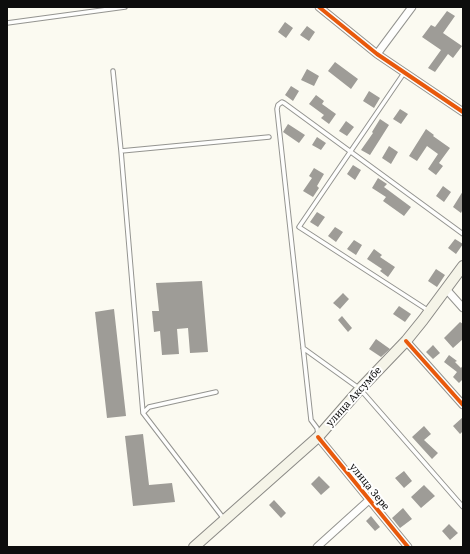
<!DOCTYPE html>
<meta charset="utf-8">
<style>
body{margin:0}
#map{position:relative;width:470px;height:554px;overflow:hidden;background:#fbfaf1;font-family:"Noto Serif",serif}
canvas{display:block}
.frame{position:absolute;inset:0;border:8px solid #0d0d0d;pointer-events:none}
</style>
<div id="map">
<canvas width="470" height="554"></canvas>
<div class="frame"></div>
</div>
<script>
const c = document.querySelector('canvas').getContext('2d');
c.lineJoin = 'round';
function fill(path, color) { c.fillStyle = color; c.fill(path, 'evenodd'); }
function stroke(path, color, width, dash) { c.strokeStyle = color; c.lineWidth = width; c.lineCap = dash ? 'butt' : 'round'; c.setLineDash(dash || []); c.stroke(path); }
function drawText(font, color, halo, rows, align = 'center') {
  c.font = font + ' "Noto Serif",serif'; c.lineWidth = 4; c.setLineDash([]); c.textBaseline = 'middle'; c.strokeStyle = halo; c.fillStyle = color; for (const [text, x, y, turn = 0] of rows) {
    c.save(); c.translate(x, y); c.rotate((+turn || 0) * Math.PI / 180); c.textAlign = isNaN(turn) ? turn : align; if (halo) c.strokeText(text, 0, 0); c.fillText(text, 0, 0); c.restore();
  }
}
fill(new Path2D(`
 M447 11 455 16 443 33 462 46 453 58 448 54 435 72 428 68 441 50 422 37 431 25 435 27Z
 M285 22 293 28 286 38 278 32Z
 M307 26 315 32 309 41 300 35Z
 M335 62 358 79 351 89 328 71Z
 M307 69 319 76 314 86 301 80Z
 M291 86 299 91 293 101 285 95Z
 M369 91 380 98 374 108 363 101Z
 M316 95 324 101 322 104 336 114 329 124 321 118 324 115 309 104Z
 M400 109 408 114 401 124 393 119Z
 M380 119 389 125 370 155 361 150 373 133 372 132Z
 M346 121 354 127 347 136 339 131Z
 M288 124 305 135 299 143 283 132Z
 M426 129 434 135 433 136 450 148 439 163 443 166 436 175 428 169 438 154 427 146 417 161 409 156Z
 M317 137 326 143 321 150 312 145Z
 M389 146 398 152 391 164 382 158Z
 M353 165 361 170 355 180 347 174Z
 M314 168 324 174 317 186 319 188 313 197 303 191 312 178 309 176Z
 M378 178 387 184 384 187 411 207 404 216 383 201 386 197 372 188Z
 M443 186 451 192 444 202 436 196Z
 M463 191V209L461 213 453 207Z
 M317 212 325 217 318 227 310 222Z
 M335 227 343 232 336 242 328 236Z
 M455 239 463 244 456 254 448 248Z
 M354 240 362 245 356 255 347 249Z
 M374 249 382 255 380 257 395 267 388 277 380 271 382 269 367 259Z
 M436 269 445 275 437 287 428 281Z
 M202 281 208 352 190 353 188 328 177 329 179 354 162 355 160 331 154 332 152 311H159L156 283Z
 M343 293 349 299 340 309 333 303Z
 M399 306 411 314 405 322 393 314Z
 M114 309 126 416 107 418 95 312Z
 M342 316 352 328 348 332 338 320Z
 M460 322 463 324V339L453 348 444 338Z
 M376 339 390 349 381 357 369 349Z
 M433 345 440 353 433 359 426 352Z
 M449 355 457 361 455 362 461 368 463 365V379L459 383 453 377 457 372 444 362Z
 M463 417V431L460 434 453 426Z
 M424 426 431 434 424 440 438 453 432 459 412 437Z
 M143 434 149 485 172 483 175 502 133 506 125 436Z
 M404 471 412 481 404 488 395 478Z
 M319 476 330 487 321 495 311 484Z
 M424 485 435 496 421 508 411 497Z
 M274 500 286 513 281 518 269 505Z
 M403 508 412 519 400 528 392 518Z
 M371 516 380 527 375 531 366 521Z
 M449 524 458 533 450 540 442 531Z`), '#9e9c97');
const lane = new Path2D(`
 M7 23 125 7
 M113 71 121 151 143 413 224 519
 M404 73 299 227 429 311
 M121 151 269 137
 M303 348 360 389 463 507
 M143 413 149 407 216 392
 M318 434 317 428 311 420 277 109 278 105 282 102 284 103 463 234`);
const street = new Path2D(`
 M319 7 377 54 463 112
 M377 54 412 7
 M446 289 463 308
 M406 341 463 405
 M318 437 408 547
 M317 547 369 500`);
const secondary = new Path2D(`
 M194 547 318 437 360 389 406 341 423 320 463 266`);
stroke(lane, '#949490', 5.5);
stroke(street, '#949490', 9);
stroke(secondary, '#8b8a86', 12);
stroke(lane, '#fefefd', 3.5);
stroke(street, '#fefefd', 7);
stroke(secondary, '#f5f4e8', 10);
stroke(new Path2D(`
 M319 7 377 54 463 112
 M406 341 463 405
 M318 437 408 547`), '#e8590c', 4);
drawText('10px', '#0d0d0d', '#fff', [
 ["улица Аксумбе",354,397,-48],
 ["улица Зере",369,487,51]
]);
</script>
